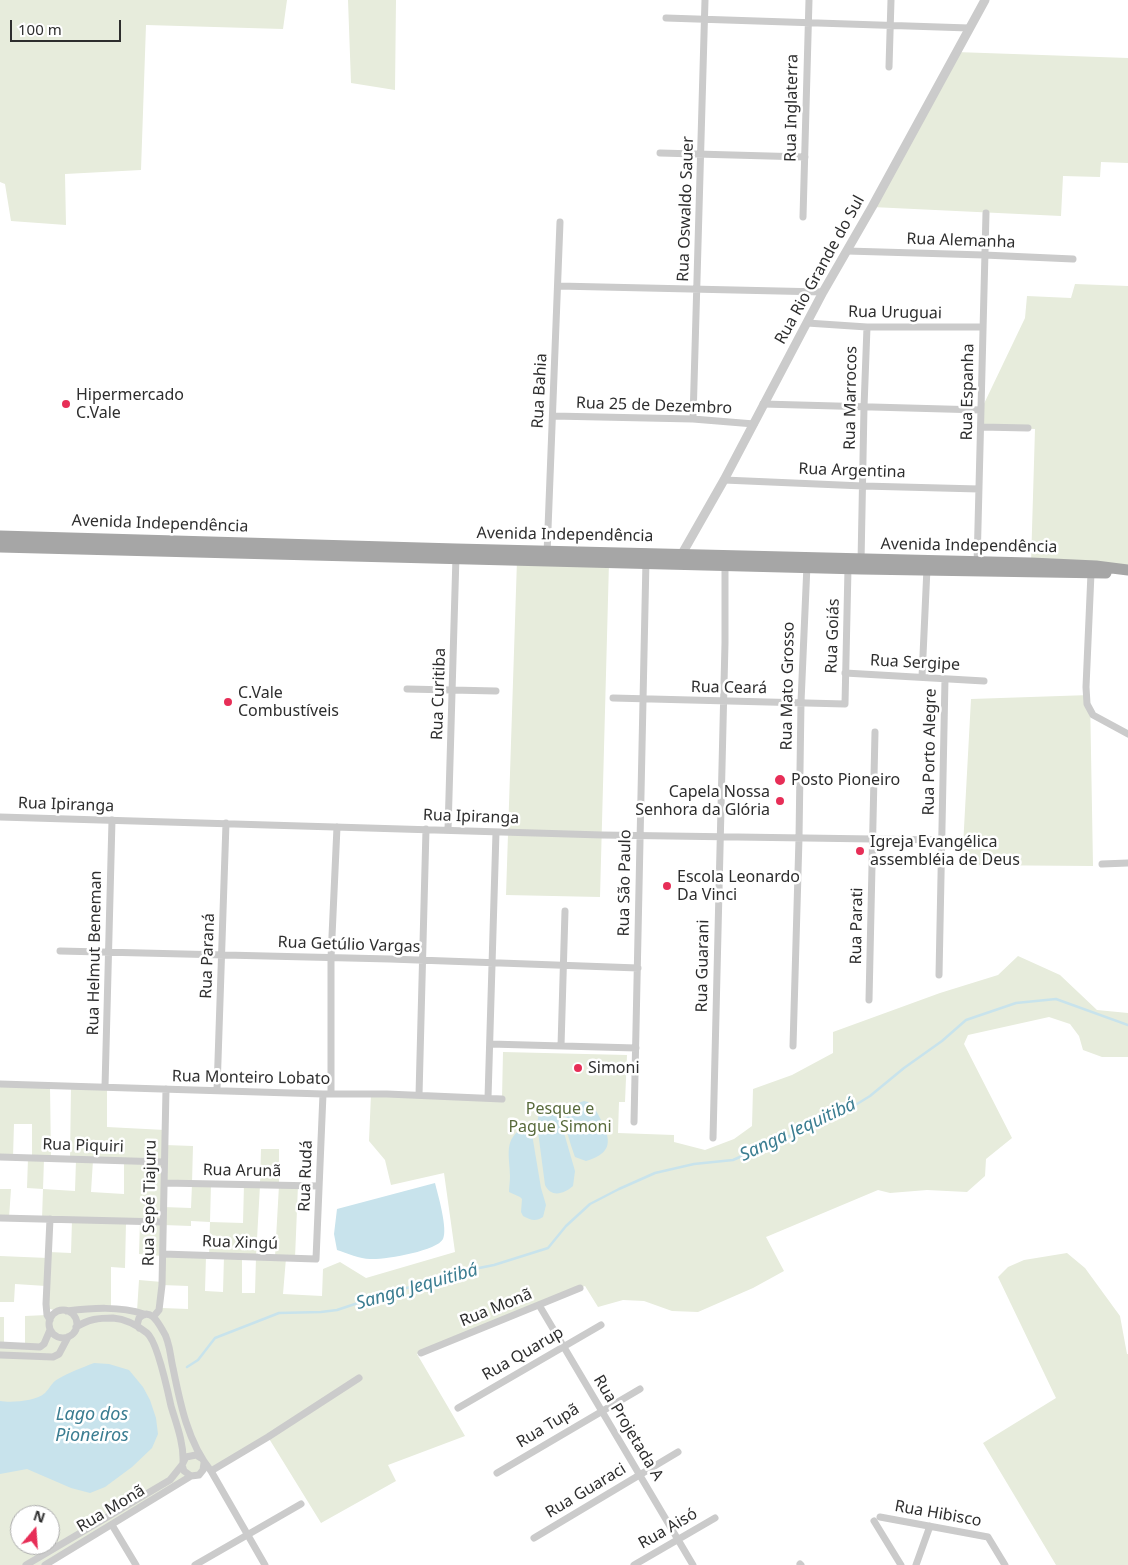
<!DOCTYPE html>
<meta charset="utf-8">
<style>
body{margin:0}
#map{position:relative;width:1128px;height:1565px;overflow:hidden;background:#fff;font-family:"Noto Sans",sans-serif}
canvas{display:block}
.north{position:absolute;left:10px;top:1505px;width:50px;height:50px;box-sizing:border-box;background:#fff;border:1px solid #ababab;border-radius:50%;rotate:18deg;font-size:14px;font-weight:700;line-height:20px;text-align:center;color:#2e2e2e}
.north::after{content:'';display:block;margin:auto;width:18px;height:22px;background:#e72e57;clip-path:polygon(50% 0,100% 100%,50% 72%,0 100%)}
.scale{position:absolute;left:10px;top:20px;width:111px;height:22px;box-sizing:border-box;border:2px solid #2e2e2e;border-top:0;padding-left:6px;font-size:15px;line-height:18px;white-space:nowrap;color:#2e2e2e;-webkit-text-stroke:4px #fff;paint-order:stroke}
</style>
<div id="map">
<canvas width="1128" height="1565"></canvas>
<div class="north">N</div>
<div class="scale">100 m</div>
</div>
<script>
const c = document.querySelector('canvas').getContext('2d');
c.lineJoin = 'round';
function fill(path, color) { c.fillStyle = color; c.fill(path, 'evenodd'); }
function stroke(path, color, width, dash) { c.strokeStyle = color; c.lineWidth = width; c.lineCap = dash ? 'butt' : 'round'; c.setLineDash(dash || []); c.stroke(path); }
function drawText(font, color, halo, rows, align = 'center') {
  c.font = font + ' "Noto Sans",sans-serif'; c.lineWidth = 5; c.setLineDash([]); c.textBaseline = 'middle'; c.strokeStyle = halo; c.fillStyle = color; for (const [text, x, y, turn = 0] of rows) {
    c.save(); c.translate(x, y); c.rotate((+turn || 0) * Math.PI / 180); c.textAlign = isNaN(turn) ? turn : align; if (halo) c.strokeText(text, 0, 0); c.fillText(text, 0, 0); c.restore();
  }
}
fill(new Path2D(`
 M0 0H287L283 29 146 25 141 170 65 174 66 225 11 221 5 184 0 182Z
 M348 0H396L395 90 351 83Z
 M956 52 1128 58V163L1101 162 1100 177 1063 176 1061 216 872 207Z
 M1075 284 1128 286V570L1031 563 1035 429 981 427V410L1025 318 1027 296 1071 298Z
 M517 560 609 562 600 897 506 895Z
 M1090 695 1093 866 962 865 971 699Z
 M1018 956 1060 975 1097 1010 1128 1013V1057H1102L1083 1050 1079 1036 1070 1024 1049 1017 968 1035 964 1044 1012 1138 986 1159 985 1176 967 1192 927 1190 890 1193 878 1190 766 1237 784 1271 753 1288 698 1312 672 1311 644 1301 623 1300 598 1307 585 1286 417 1354 465 1436 388 1465 396 1481 321 1523 268 1437 211 1471 203 1470 45 1565H0V1317H4V1345L25 1346V1316L47 1315 50 1319 57 1311 50 1309 46 1304V1286L15 1284 14 1302H0V1256L48 1258 49 1252 71 1253 72 1220 42 1219 43 1189 27 1188 28 1158H32V1124H14L13 1157H0V1084L50 1086 51 1159H44L43 1189 75 1191 76 1160 70 1159 71 1086 107 1087V1127L165 1130V1145L193 1146 192 1183 211 1184 210 1222 243 1223 244 1184H260L261 1149H279V1185H298L295 1258H286L283 1294 322 1296 323 1269 340 1262 366 1278 455 1252 444 1173 391 1185 385 1160 369 1141 371 1094 502 1098 503 1052 627 1055 625 1102H619L618 1133 674 1135V1142L705 1150 734 1139 752 1126 753 1089 792 1075 833 1053V1032L940 993 998 975ZM93 1160 124 1161V1194L91 1192ZM164 1183 192 1184 191 1208 163 1207ZM260 1185H279L275 1257H256ZM191 1221 210 1222 209 1256H224L223 1292 205 1291 206 1256 163 1254V1225L191 1226ZM126 1222H140L139 1254 162 1256V1282L139 1280 137 1311 111 1308V1267L125 1268ZM242 1257H256L255 1293H242ZM162 1285 188 1286V1309L162 1308ZM20 1515H50V1545H20Z
 M0 1189H11L9 1218H0Z
 M1067 1253 1085 1268 1120 1316 1127 1354H1128V1565H1056L983 1443 1056 1398 998 1277 1008 1267 1024 1260Z`), '#e7ecdc');
fill(new Path2D(`
 M584 1101 588 1102C595 1107 598 1114 602 1122 613 1144 609 1154 586 1161L575 1157C571 1145 561 1118 566 1107Z
 M545 1103 555 1107 558 1112 575 1171 573 1186C564 1194 551 1198 545 1185L537 1124 540 1107 544 1112 549 1109Z
 M526 1127 530 1128 532 1134 541 1188 546 1205 543 1217C536 1222 530 1220 523 1216L521 1212 522 1199 520 1197 509 1192C509 1187 510 1182 510 1176 510 1157 502 1137 526 1127Z
 M435 1183C438 1195 448 1229 443 1239 437 1251 384 1260 370 1259 360 1259 347 1253 337 1250L334 1234 337 1209Z
 M94 1363 109 1364 129 1370 143 1387 150 1400 156 1418 158 1434 152 1448 132 1467 105 1487 90 1493 71 1488 27 1469 0 1474V1401C12 1403 36 1401 45 1393 50 1388 52 1382 58 1379 70 1372 81 1368 94 1363Z`), '#c8e3ec');
stroke(new Path2D(`
 M187 1367 198 1360 215 1338 279 1313 321 1312 337 1310 376 1297 464 1271 494 1265 548 1248 566 1226 590 1204 619 1189 655 1173 694 1164 733 1160 776 1141 803 1131 836 1117 870 1096 904 1068 942 1041 966 1020 1016 1003 1056 999 1128 1025`), '#c8e3ec', 2.5);
stroke(new Path2D(`
 M666 18 969 28
 M889 67 891 0
 M660 153 805 157
 M803 217 809 0
 M847 251 984 255 1073 259
 M558 286 823 292
 M807 323 867 327H982
 M763 404 981 410
 M553 416 693 419 754 424
 M693 419 705 0
 M981 427 1028 428
 M724 480 863 486 979 489
 M547 554 560 222
 M861 562 864 407 867 327
 M977 565 986 213
 M1091 573 1086 687 1087 704 1093 715 1128 734
 M845 673 984 681
 M922 677 927 568
 M407 689 496 691
 M613 698 845 704 848 568
 M0 817 602 835 941 840
 M448 830 456 556
 M1102 864 1128 863
 M60 951 390 959 638 968
 M939 975 945 679
 M869 1000 875 732
 M490 1044 636 1048
 M561 1046 565 911
 M793 1046 799 838 801 702 807 565
 M0 1084 323 1094H387L502 1099
 M105 1087 112 820
 M217 1090 226 823
 M331 1094V958L337 827
 M419 1095 426 829
 M488 1098 496 832
 M634 1122 646 560
 M713 1138 725 643V563
 M0 1157 164 1162
 M164 1183 319 1186
 M0 1218 163 1222
 M50 1219 46 1304 47 1315 50 1320
 M163 1254 316 1259 323 1094
 M539 1305 693 1565
 M49 1324a14 14 0 1 1 28 0a14 14 0 1 1-28 0Z
 M67 1311C92 1308 120 1306 144 1314
 M154 1316 159 1310 162 1285 166 1089
 M76 1327C89 1319 98 1318 113 1318 126 1319 137 1325 147 1333 157 1341 168 1392 171 1406 176 1423 184 1443 183 1462
 M139 1328 137 1325 139 1318C150 1307 158 1322 163 1331 170 1341 170 1356 173 1368 180 1403 188 1443 211 1471L265 1565
 M0 1345 40 1347 44 1344 50 1330
 M421 1353 580 1288
 M0 1355 53 1357 59 1354 68 1337
 M458 1408 601 1325
 M201 1458 196 1455 186 1457 182 1465 184 1471 191 1476 199 1475 203 1470 204 1463
 M211 1471 268 1437 359 1378
 M497 1473 640 1389
 M880 1517 988 1537 1005 1565
 M874 1521 901 1565
 M112 1525 136 1565
 M534 1538 678 1452
 M800 1564 801 1565
 M26 1565 170 1480 182 1465
 M45 1565 191 1476
 M195 1565 301 1504
 M634 1565 715 1518
 M916 1565 930 1526`), '#cbcbcb', 7);
stroke(new Path2D(`
 M679 559 724 480 823 292 872 207 985 0`), '#cbcbcb', 9);
stroke(new Path2D(`
 M0 536 456 549 1031 563 1096 566 1128 570
 M0 547 861 569 1106 573`), '#a6a6a6', 11);
for (const [x, y, r, color] of [
 [66,404,5,"#e72e57"],
 [228,702,5,"#e72e57"],
 [780,780,6,"#e72e57"],
 [780,801,5,"#e72e57"],
 [860,851,5,"#e72e57"],
 [667,886,5,"#e72e57"],
 [578,1068,5,"#e72e57"]
]) { const dot = new Path2D(); dot.arc(x, y, r, 0, 2 * Math.PI); c.fillStyle = color; c.fill(dot); stroke(dot, '#fff', 2); }
drawText('16px', '#2e2e2e', '#fff', [
 ["Rua Inglaterra",792,108,-89],
 ["Rua Oswaldo Sauer",686,209,-88],
 ["Rua Alemanha",961,241,2],
 ["Rua Rio Grande do Sul",820,270,-61],
 ["Rua Uruguai",895,313,1],
 ["Rua Bahia",540,391,-87],
 ["Rua Espanha",968,392,-89],
 ["Rua Marrocos",851,398,-89],
 ["Rua 25 de Dezembro",654,406,2],
 ["Rua Argentina",852,471,2],
 ["Avenida Independência",160,524,2],
 ["Avenida Independência",565,535,1],
 ["Avenida Independência",969,546,1],
 ["Rua Goiás",833,636,-88],
 ["Rua Sergipe",915,663,3],
 ["Rua Mato Grosso",788,686,-89],
 ["Rua Ceará",729,688,1],
 ["Rua Curitiba",439,694,-88],
 ["Rua Porto Alegre",930,752,-89],
 ["Rua Ipiranga",66,805,2],
 ["Rua Ipiranga",471,817,2],
 ["Rua São Paulo",625,883,-89],
 ["Rua Parati",857,926,-89],
 ["Rua Getúlio Vargas",349,945,2],
 ["Rua Helmut Beneman",95,953,-89],
 ["Rua Paraná",208,956,-88],
 ["Rua Guarani",703,966,-89],
 ["Rua Monteiro Lobato",251,1078,1],
 ["Rua Piquiri",83,1146,2],
 ["Rua Arunã",242,1171,1],
 ["Rua Rudá",306,1176,-88],
 ["Rua Sepé Tiajuru",150,1203,-89],
 ["Rua Xingú",240,1243,2],
 ["Rua Monã",496,1308,-22],
 ["Rua Quarup",523,1354,-30],
 ["Rua Tupã",548,1426,-31],
 ["Rua Projetada A",628,1428,59],
 ["Rua Guaraci",586,1491,-31],
 ["Rua Monã",111,1509,-31],
 ["Rua Hibisco",938,1514,10],
 ["Rua Aisó",668,1529,-30]
]);
drawText('16px', '#2e2e2e', '#fff', [
 ["Hipermercado",76,395],
 ["C.Vale",76,413],
 ["C.Vale",238,693],
 ["Combustíveis",238,711],
 ["Posto Pioneiro",791,780],
 ["Capela Nossa",770,792,"right"],
 ["Senhora da Glória",770,810,"right"],
 ["Igreja Evangélica",870,842],
 ["assembléia de Deus",870,860],
 ["Escola Leonardo",677,877],
 ["Da Vinci",677,895],
 ["Simoni",588,1068]
], 'left');
drawText('16px', '#586a3b', '#fff', [
 ["Pesque e",560,1109],
 ["Pague Simoni",560,1127]
]);
drawText('italic 18px', '#3b7d91', '#fff', [
 ["Sanga Jequitibá",798,1130,-25],
 ["Sanga Jequitibá",417,1287,-16],
 ["Lago dos",92,1415],
 ["Pioneiros",92,1436]
]);
</script>
